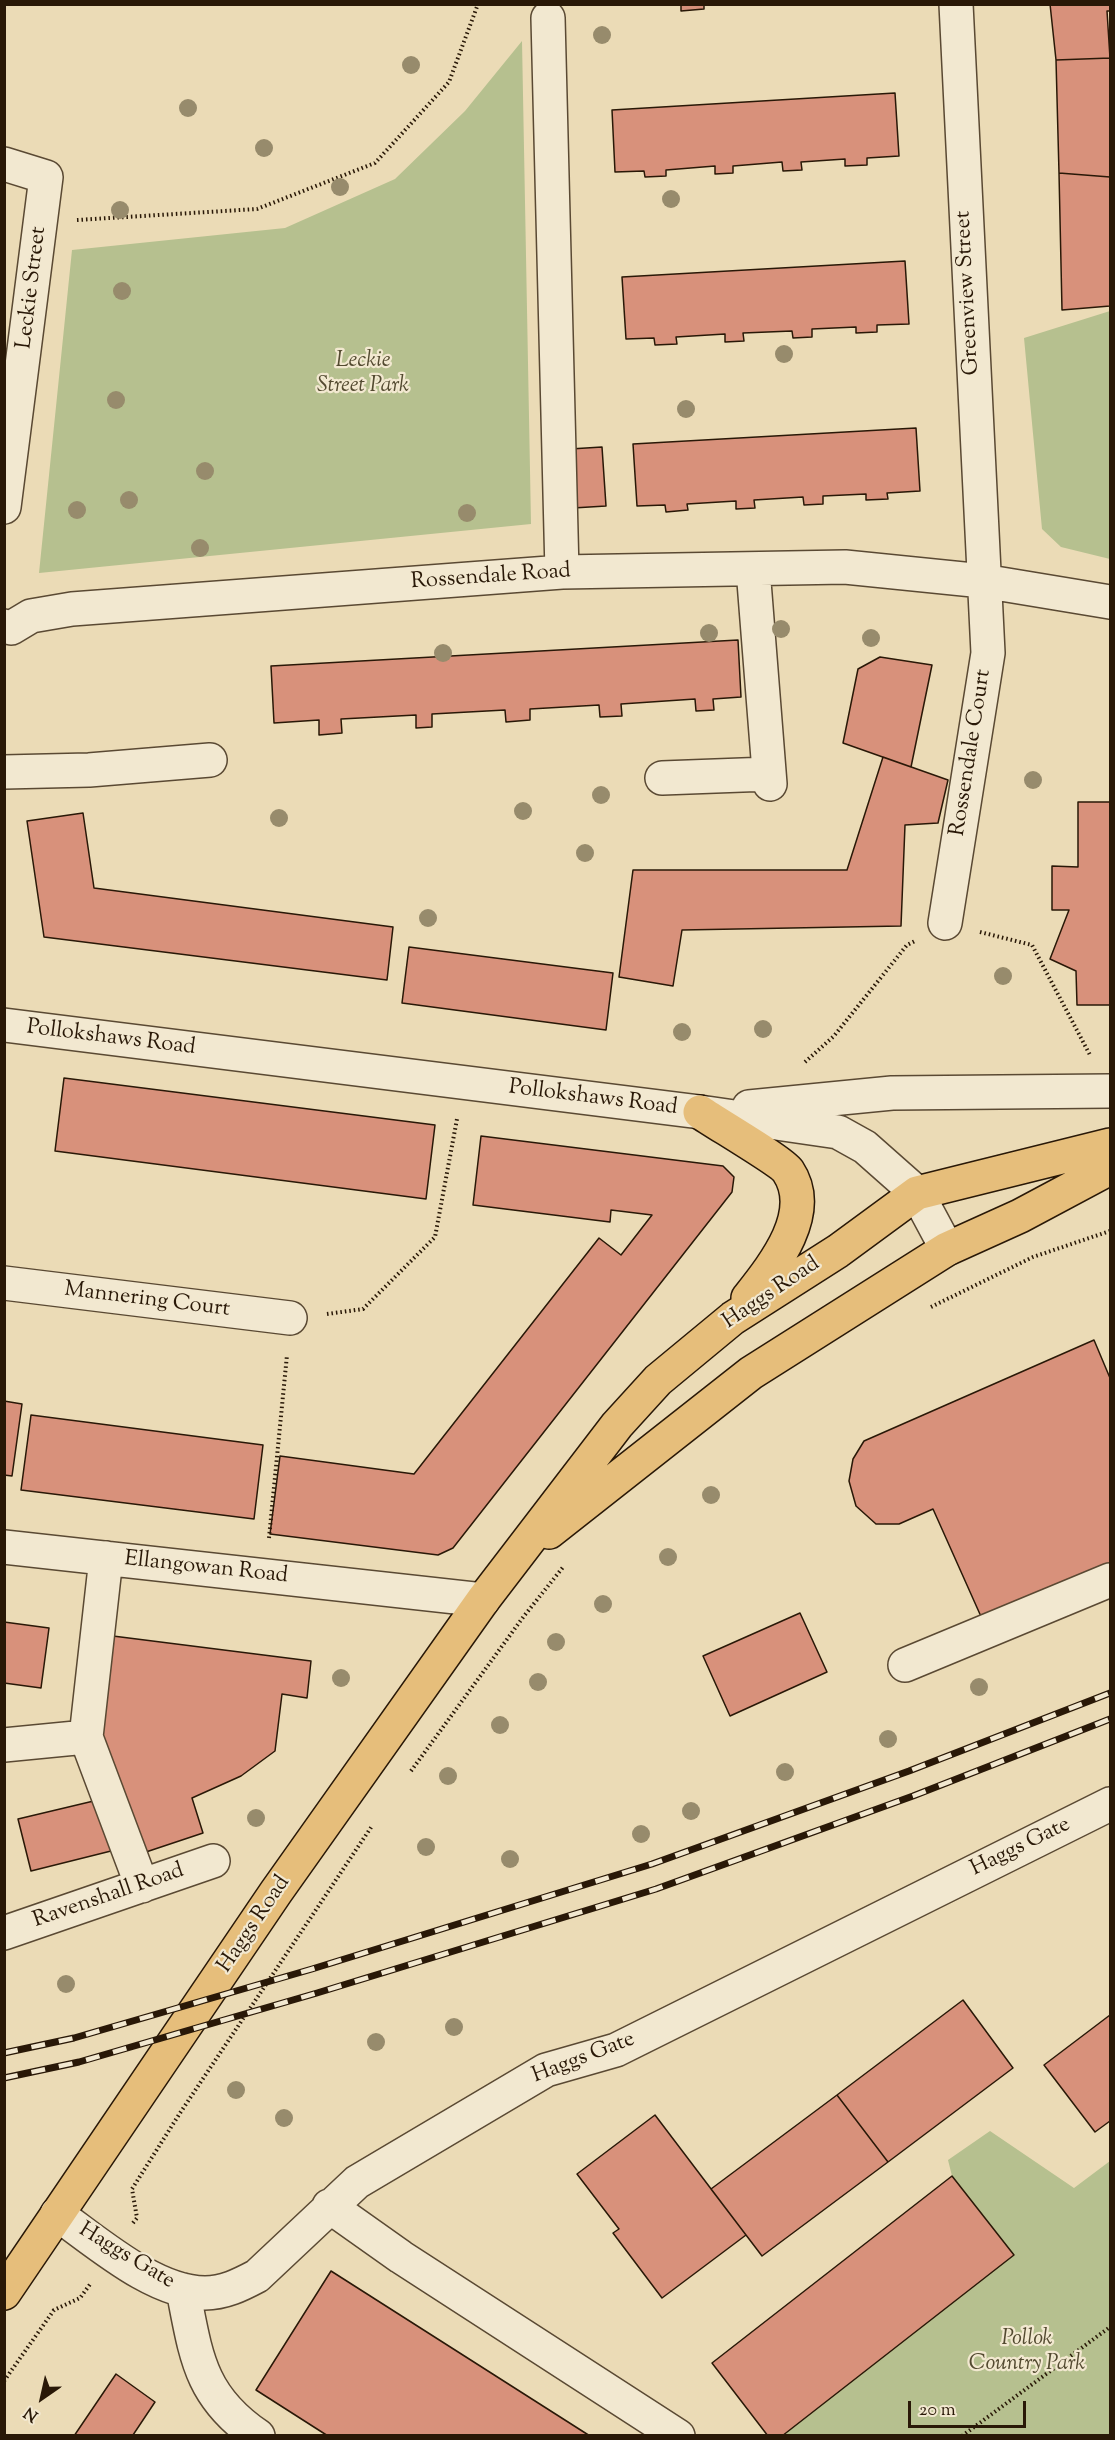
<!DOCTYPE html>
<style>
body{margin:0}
#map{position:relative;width:1115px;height:2440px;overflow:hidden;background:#ebdbb6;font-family:"Sorts Mill Goudy",serif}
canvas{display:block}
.frame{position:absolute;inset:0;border:6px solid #291807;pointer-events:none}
.north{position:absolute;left:12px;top:2368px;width:60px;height:60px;-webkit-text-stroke:4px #f2e8d0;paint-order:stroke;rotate:214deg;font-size:16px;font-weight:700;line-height:24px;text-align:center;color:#291807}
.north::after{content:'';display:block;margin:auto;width:21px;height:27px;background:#291807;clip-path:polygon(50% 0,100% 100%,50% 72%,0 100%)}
.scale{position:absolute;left:908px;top:2401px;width:118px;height:27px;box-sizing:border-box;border:3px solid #291807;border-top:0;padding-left:8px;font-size:18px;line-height:21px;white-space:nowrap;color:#291807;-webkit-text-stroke:4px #f2e8d0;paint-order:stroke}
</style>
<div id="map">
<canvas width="1115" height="2440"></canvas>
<div class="frame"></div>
<div class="north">N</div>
<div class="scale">20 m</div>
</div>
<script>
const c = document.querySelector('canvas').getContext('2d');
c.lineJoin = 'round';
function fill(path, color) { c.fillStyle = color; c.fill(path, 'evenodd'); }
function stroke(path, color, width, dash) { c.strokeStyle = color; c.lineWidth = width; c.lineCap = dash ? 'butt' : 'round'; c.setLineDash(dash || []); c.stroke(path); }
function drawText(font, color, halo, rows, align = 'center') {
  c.font = font + ' "Sorts Mill Goudy",serif'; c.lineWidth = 4.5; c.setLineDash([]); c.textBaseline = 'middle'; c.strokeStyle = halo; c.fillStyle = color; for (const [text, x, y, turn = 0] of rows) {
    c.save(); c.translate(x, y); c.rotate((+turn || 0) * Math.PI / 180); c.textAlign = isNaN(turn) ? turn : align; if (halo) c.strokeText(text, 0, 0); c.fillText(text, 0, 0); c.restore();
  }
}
fill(new Path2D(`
 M522 41 531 524 39 573 72 250 285 228 395 179 465 111Z
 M1110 311V559L1061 547 1042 529 1024 338Z
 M990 2131 1074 2188 1110 2161V2435L780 2436 1014 2255 952 2176 948 2160Z`), '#b6c08f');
const building = new Path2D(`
 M681 4H704V9L681 11Z
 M1050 4H1110V11H1107L1110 58 1056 60Z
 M1110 58V177L1059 173 1056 60Z
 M895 93 899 156 867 158V165L845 166V159L801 162 802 170 783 171 782 162 733 166V173L715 174V166L666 170V176L645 177 644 171 615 172 612 110Z
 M1059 173 1110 177V306L1062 310Z
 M905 261 909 324 877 325V332L856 333V327L812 329V337L793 338 792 331 743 333 744 341 725 342V334L676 337 677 344 655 345 654 338 626 339 622 277Z
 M916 428 920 491 887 493 888 499 866 500V494L823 496V504L804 505 803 497 754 500 755 508 736 509V501L687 504 688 510 666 512 665 505 637 506 633 444Z
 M602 447 606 506 573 508 570 449Z
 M738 640 741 697 713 699 714 710 696 711 695 699 621 704 622 716 600 717 599 705 530 709V720L506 722 505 710 432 714V727L416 728V715L341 719 342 733 319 735V720L274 723 271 666Z
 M880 657 932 665 911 767 843 743 858 669Z
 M883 757 948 780 938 823 905 825 901 926 682 930 673 986 619 977 633 870H847Z
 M1078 802H1110V1005H1077L1076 971 1050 959 1069 910H1052V866L1078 867Z
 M83 813 94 888 393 927 387 980 44 937 27 821Z
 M409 947 613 973 606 1030 402 1003Z
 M64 1078 435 1125 426 1199 55 1151Z
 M481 1136 723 1166 734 1177 732 1192 453 1548 438 1555 270 1534 280 1456 414 1474 599 1238 621 1255 652 1215 611 1210 610 1222 473 1205Z
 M1094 1340 1110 1378V1564L983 1621 933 1509 899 1524H876L856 1506 849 1481 853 1459 864 1441Z
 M4 1401 22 1404 12 1476 4 1475Z
 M31 1415 263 1445 254 1519 21 1490Z
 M800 1613 827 1672 730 1716 703 1656Z
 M4 1622 49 1628 41 1688 4 1683Z
 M105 1635 311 1661 307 1698 282 1694 275 1751 241 1776 192 1798 203 1833 140 1854 93 1728Z
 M102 1799 115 1850 31 1871 18 1819Z
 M963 2000 1013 2068 888 2162 837 2095Z
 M1110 2015V2121L1095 2132 1044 2065Z
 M837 2095 888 2162 762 2256 711 2189Z
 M655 2115 746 2235 662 2298 613 2233 619 2229 577 2174Z
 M952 2176 1014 2255 782 2436H768L712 2363Z
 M331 2271 590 2436H328L256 2390Z
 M116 2374 155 2402 133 2435 74 2436Z`);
fill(building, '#d8917b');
stroke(building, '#291807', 1.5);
const minor = new Path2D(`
 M548 18 562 572
 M4 164 46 177 4 507
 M753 569 770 784
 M4 626 11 628 31 616 72 609 562 572 845 567 983 581 1110 602
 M4 772 89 770 210 760
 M662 778 769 774
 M945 923 988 653 956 4
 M4 1025 700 1112 838 1132 865 1147 917 1193 947 1249
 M749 1107 892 1093 1110 1091
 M4 1283 290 1318
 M4 1547 483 1600
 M905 1665 1110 1580
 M86 1737 106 1558
 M4 1745 86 1737 142 1886
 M4 1933 213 1861
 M329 2206 401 2257 678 2436
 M57 2214C97 2242 154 2293 205 2293 224 2293 240 2285 257 2276L357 2182 546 2070 616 2050 1110 1804
 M183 2290C196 2355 199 2396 258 2436`);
const major = new Path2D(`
 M700 1112C714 1122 781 1161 788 1171 816 1213 774 1265 748 1298
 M549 1532 751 1373 947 1249 1020 1216 1110 1168
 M4 2293 276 1892 483 1600 617 1425 658 1380 733 1318 838 1251 917 1193 1110 1145`);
stroke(minor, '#5a4933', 36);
stroke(major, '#291807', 36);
stroke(new Path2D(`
 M77 220 257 209 375 163 449 82 478 4
 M980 932 1032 945 1090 1055
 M805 1062 834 1036 907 945 915 941
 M931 1307 1033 1257 1110 1231
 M327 1314 363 1309 435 1237 457 1119
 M269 1538 287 1355
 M411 1771 524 1616 564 1566
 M133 2223 137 2218 132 2189 180 2113 372 1826
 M4 2381 54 2310 80 2298 91 2283
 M962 2436 1110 2327`), '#291807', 4, [1.5, 3]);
stroke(minor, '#f2e8d0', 33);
stroke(major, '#e6be7b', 33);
const rail = new Path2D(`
 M4 2053 74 2038 312 1969 652 1864 909 1771 1110 1693
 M4 2078 79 2062 317 1993 656 1889 913 1796 1110 1719`);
stroke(rail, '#291807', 7);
stroke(rail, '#f2e8d0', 4.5, [14]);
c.fillStyle = '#978b6c';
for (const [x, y] of [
 [602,35],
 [411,65],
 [188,108],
 [264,148],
 [340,187],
 [671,199],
 [120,210],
 [122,291],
 [784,354],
 [116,400],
 [686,409],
 [205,471],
 [129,500],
 [77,510],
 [467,513],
 [200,548],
 [781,629],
 [709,633],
 [871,638],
 [443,653],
 [1033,780],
 [601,795],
 [523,811],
 [279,818],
 [585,853],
 [428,918],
 [1003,976],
 [763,1029],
 [682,1032],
 [711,1495],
 [668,1557],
 [603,1604],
 [556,1642],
 [341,1678],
 [538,1682],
 [979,1687],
 [500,1725],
 [888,1739],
 [785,1772],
 [448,1776],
 [691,1811],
 [256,1818],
 [641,1834],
 [426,1847],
 [510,1859],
 [66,1984],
 [454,2027],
 [376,2042],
 [236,2090],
 [284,2118]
]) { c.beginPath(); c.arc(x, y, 9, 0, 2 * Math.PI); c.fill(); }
drawText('22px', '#291807', '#f2e8d0', [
 ["Leckie Street",33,288,-83],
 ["Greenview Street",969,293,-93],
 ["Rossendale Road",491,578,-4],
 ["Rossendale Court",972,753,-81],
 ["Pollokshaws Road",111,1039,7],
 ["Pollokshaws Road",593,1099,7],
 ["Haggs Road",772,1294,-34],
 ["Mannering Court",147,1301,7],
 ["Ellangowan Road",206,1569,6],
 ["Haggs Gate",1021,1848,-26],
 ["Ravenshall Road",109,1897,-19],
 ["Haggs Road",255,1925,-56],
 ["Haggs Gate",584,2059,-21],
 ["Haggs Gate",126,2257,31]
]);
drawText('italic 22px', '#534a30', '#f2e8d0', [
 ["Leckie",363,362],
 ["Street Park",363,387],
 ["Pollok",1027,2340],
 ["Country Park",1027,2365]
]);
</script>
